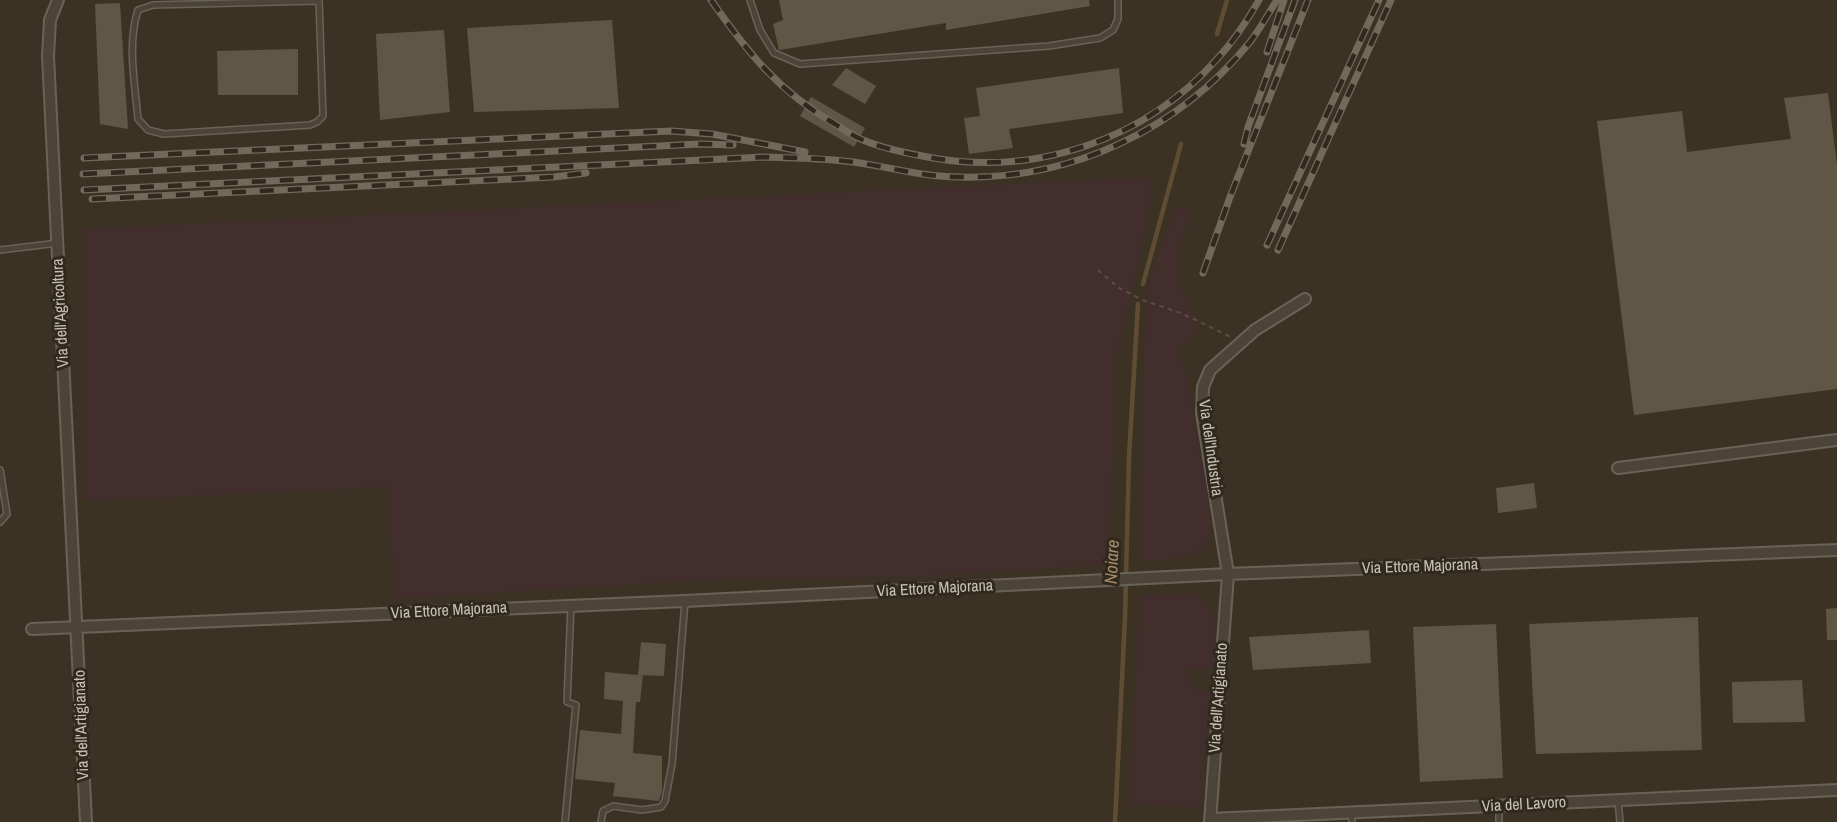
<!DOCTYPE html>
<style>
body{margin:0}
canvas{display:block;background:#3b3224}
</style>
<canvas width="1837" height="822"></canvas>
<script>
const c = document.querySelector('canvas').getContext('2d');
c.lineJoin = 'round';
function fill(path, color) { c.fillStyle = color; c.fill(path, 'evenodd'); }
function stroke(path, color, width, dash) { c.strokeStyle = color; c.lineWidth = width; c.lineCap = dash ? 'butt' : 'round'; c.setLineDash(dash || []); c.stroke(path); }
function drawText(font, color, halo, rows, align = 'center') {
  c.font = font + ' "Archivo Narrow",sans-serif'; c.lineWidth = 6; c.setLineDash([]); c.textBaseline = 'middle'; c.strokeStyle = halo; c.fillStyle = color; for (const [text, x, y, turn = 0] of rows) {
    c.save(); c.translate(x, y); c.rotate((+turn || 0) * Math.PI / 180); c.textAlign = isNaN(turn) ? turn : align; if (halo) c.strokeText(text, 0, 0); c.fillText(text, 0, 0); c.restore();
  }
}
fill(new Path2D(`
 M1154 177 1140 258 1116 356 1109 565 927 576 705 580 395 599 387 487 86 501 83 229Z
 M1175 206 1190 213 1179 249 1180 286 1185 294 1199 330 1176 351 1186 372 1213 523 1206 546C1182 560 1168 561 1141 561L1144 344 1148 285Z
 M1194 593C1222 608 1214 641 1212 668L1205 671 1201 668H1189L1186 676 1192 686 1209 693 1200 808 1129 804 1140 595Z`), '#432e2e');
stroke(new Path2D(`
 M1217 34 1227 0
 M1143 284 1181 144
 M1115 822 1125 618 1129 457 1138 304`), '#5e4d34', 4.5);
fill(new Path2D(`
 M779 0H1089L1090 6 946 30V23L779 50 773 24 783 20Z
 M120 3 128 129 100 124 95 4Z
 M612 20 619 108 474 112 467 28Z
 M444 30 450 112 380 120 376 34Z
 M298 49V95H218L217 51Z
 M846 68 876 86 865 104 832 85Z
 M1119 68 1123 113 1009 129 1013 148 969 154 964 118 980 116 976 88Z
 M1828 93 1837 165V389L1634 415 1597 121 1682 111 1687 152 1749 144 1791 139 1784 98Z
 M811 97 865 128 854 147 800 116Z
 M1534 483 1537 508 1498 513 1496 488Z
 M1837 608V640H1827L1826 609Z
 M1698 617 1702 750 1536 754 1529 624Z
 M1496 624 1503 778 1420 782 1413 627Z
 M1369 630 1371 663 1253 670 1249 637Z
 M641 642 666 644 664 676 639 675H643L640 702H636L633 753 662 756V791L659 801 613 796 615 783 575 779 580 730 621 734 623 701 604 699 605 672 638 675Z
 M1802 680 1805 722 1733 723 1732 682Z`), '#605645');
const lane = new Path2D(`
 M319 0 323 116 317 122 310 125 164 134 148 130 138 119C135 84 127 44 138 10L153 5 319 1
 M750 0 760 30 774 53 800 64 1049 46 1100 38 1113 30 1118 19V0
 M0 250 58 243
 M0 470 7 514 0 522
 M1618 800 1620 822
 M1499 806V822
 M1351 813 1352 822
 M565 822 576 705 567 702 571 605
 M601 822 603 811 613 806 642 810 661 807 665 801 672 764 685 601`);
const street = new Path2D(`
 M58 0 50 20 48 56 86 822
 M1618 468 1837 440
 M32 629 685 601 1228 574 1837 550
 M1211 819 1837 790
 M1210 822 1228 574 1202 413 1203 387 1210 370 1255 330 1305 299`);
stroke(lane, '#696256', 8);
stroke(street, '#696256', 14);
stroke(new Path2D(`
 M1098 270 1119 288 1145 301 1181 313 1231 337`), '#5e4b48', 2, [4.5, 4.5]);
stroke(lane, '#4c4438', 5);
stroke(street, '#4c4438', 10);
const rail = new Path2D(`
 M711 0C748 53 778 91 835 124 844 130 853 136 863 140 884 149 910 154 933 158 1038 176 1146 139 1217 59 1234 41 1247 21 1259 0
 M1267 52 1284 0
 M1244 144 1248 127 1295 0
 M84 158 671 131 712 134 805 152
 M83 174 700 144 733 145
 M84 190 764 157C796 158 828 158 860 163 893 168 925 177 959 177 1072 180 1178 130 1250 42 1260 29 1268 14 1277 0
 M92 199 554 177 586 173
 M1267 245 1379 0
 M1278 250 1391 0
 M1203 273 1230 197 1308 0`);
stroke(rail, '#72695a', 7);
stroke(rail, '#30291d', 4.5, [14]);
drawText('16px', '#c7c0b3', '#30291d', [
 ["Via dell'Agricoltura",61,313,-93],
 ["Via dell'Industria",1210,448,82],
 ["Via Ettore Majorana",1420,567,-2],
 ["Via Ettore Majorana",935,589,-3],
 ["Via Ettore Majorana",449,611,-3],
 ["Via dell'Artigianato",1219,698,-86],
 ["Via dell'Artigianato",82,725,-92],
 ["Via del Lavoro",1524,805,-3]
]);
drawText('italic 18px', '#a58e6d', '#30291d', [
 ["Noiare",1113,562,-87]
]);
</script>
